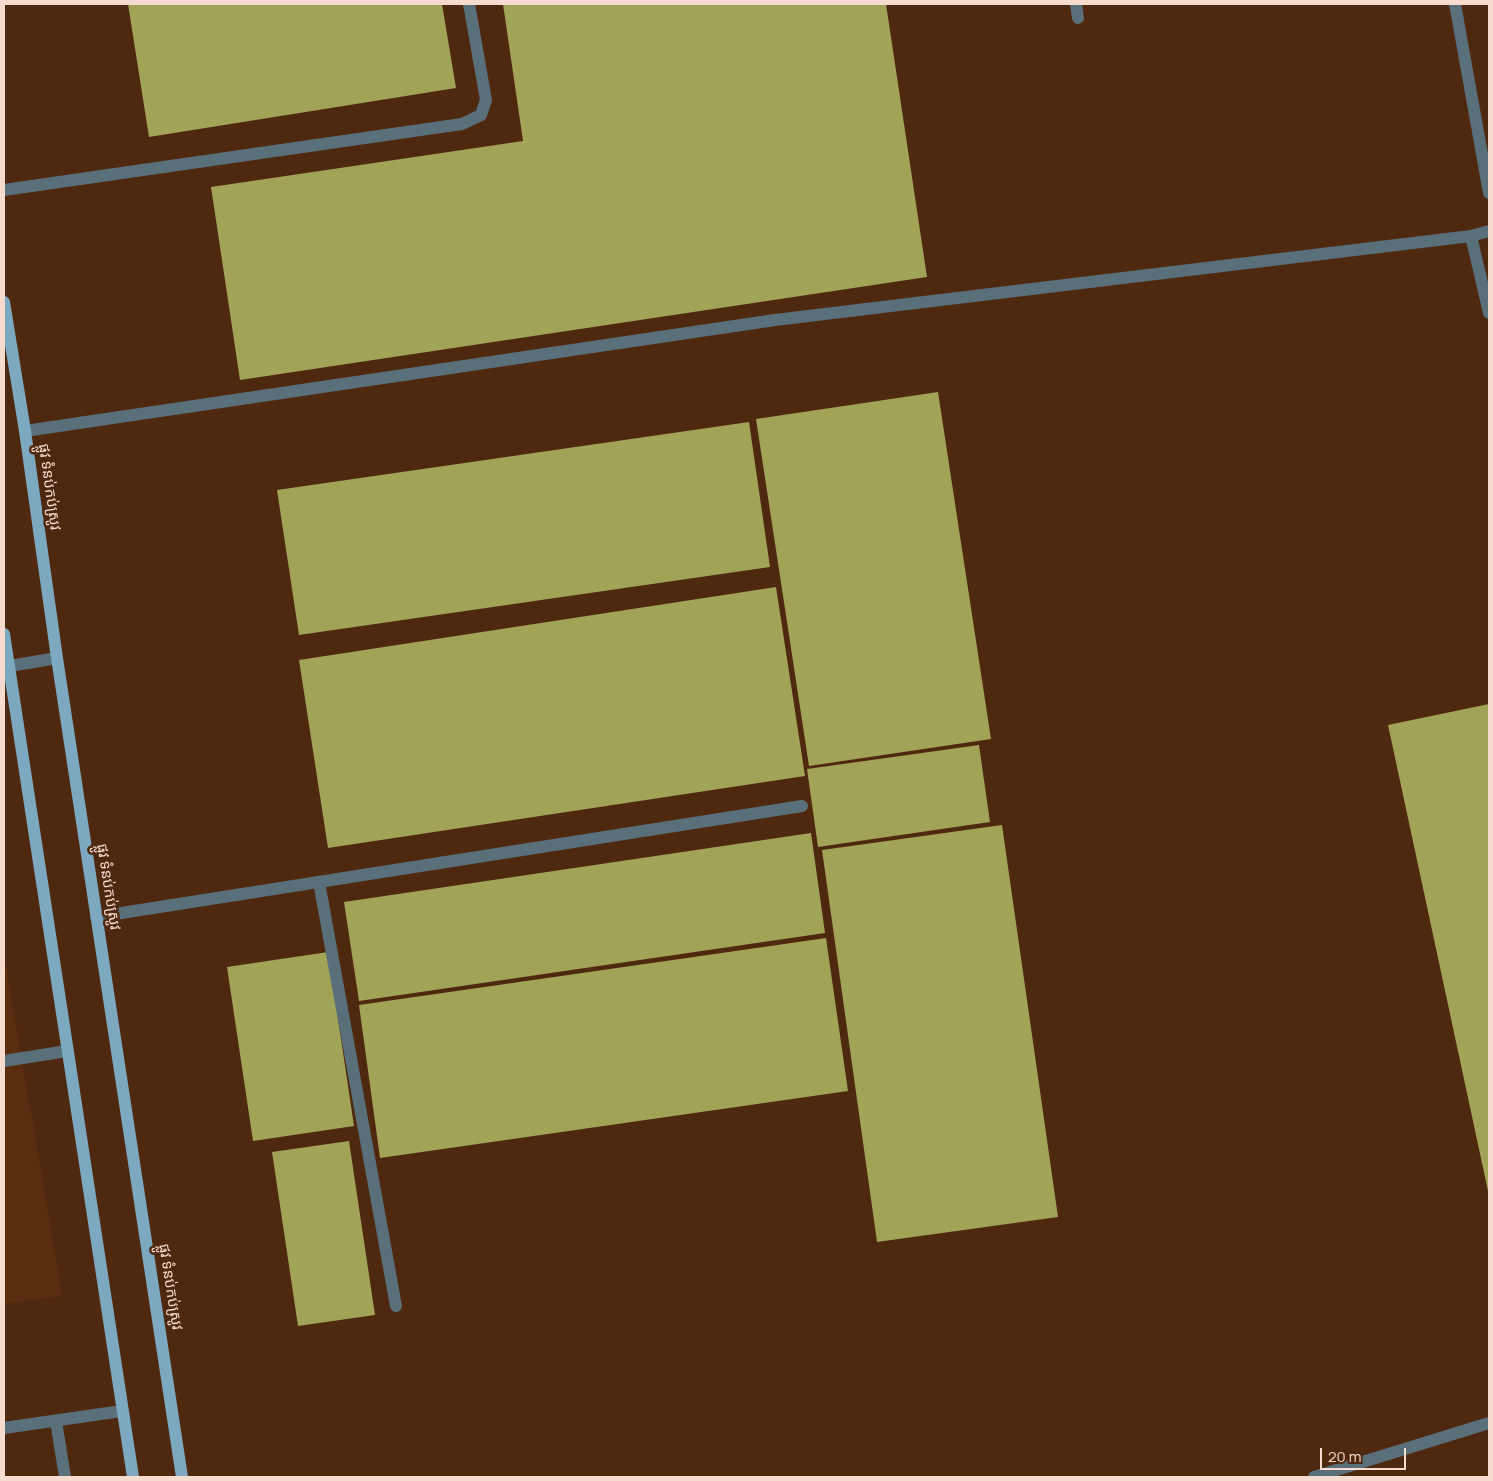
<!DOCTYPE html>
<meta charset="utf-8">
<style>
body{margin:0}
#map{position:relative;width:1493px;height:1481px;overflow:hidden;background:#4f2810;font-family:Manrope,sans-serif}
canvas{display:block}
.frame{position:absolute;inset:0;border:5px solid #f6dccf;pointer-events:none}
.scale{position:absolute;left:1320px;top:1448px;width:86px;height:22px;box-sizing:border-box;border:2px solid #f6dccf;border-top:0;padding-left:6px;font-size:15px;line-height:18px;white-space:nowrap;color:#f6dccf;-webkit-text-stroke:4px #4f2810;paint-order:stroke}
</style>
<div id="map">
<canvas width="1493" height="1481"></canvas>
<div class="frame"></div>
<div class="scale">20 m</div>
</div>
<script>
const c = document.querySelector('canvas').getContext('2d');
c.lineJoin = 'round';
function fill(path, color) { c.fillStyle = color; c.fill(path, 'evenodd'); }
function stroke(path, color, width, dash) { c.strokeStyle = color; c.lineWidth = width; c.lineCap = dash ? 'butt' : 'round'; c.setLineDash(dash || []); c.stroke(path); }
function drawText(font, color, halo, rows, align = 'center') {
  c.font = font + ' Manrope,"Noto Sans Khmer",sans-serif'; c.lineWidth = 5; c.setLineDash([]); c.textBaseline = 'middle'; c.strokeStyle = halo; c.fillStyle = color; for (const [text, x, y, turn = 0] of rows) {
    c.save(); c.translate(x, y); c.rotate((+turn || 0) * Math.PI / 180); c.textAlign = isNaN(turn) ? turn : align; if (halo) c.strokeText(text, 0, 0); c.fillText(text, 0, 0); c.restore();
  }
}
fill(new Path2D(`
 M4 954 62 1296 4 1304Z`), '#5b2d10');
fill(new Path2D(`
 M128 4H442L456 88 149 137Z
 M503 4H886L927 277 240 380 211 187 523 141Z
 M938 392 991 739 809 766 756 419Z
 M749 422 770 567 299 635 277 490Z
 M776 587 805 776 328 848 299 660Z
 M1489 704V1191H1488L1388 725Z
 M979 745 990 822 818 847 807 769Z
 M1002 825 1058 1217 877 1242 822 850Z
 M811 833 825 933 359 1001 344 902Z
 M826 938 848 1091 380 1158 359 1005Z
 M328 952 354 1126 253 1141 227 967Z
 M349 1141 375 1315 298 1326 272 1152Z`), '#a1a357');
stroke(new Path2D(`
 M1076 4 1078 18
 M1455 4 1489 193
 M4 190 462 124 481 115 486 100 469 4
 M1471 236 1489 313
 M25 431 775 320 1471 236 1489 231
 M4 667 57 658
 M319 882 396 1306
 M96 917 802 806
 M4 1061 67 1051
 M56 1421 65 1477
 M4 1428 122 1411
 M1314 1477 1489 1423`), '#596f7a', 12);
stroke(new Path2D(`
 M4 302 25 431 57 658 182 1477
 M4 634 133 1477`), '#7ca9bf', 12);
drawText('15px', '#f6dccf', '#4f2810', [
 ["ផ្លូវ ទំនប់កប់ស្រូវ",49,487,82],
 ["ផ្លូវ ទំនប់កប់ស្រូវ",108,887,81],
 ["ផ្លូវ ទំនប់កប់ស្រូវ",170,1287,81]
]);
</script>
